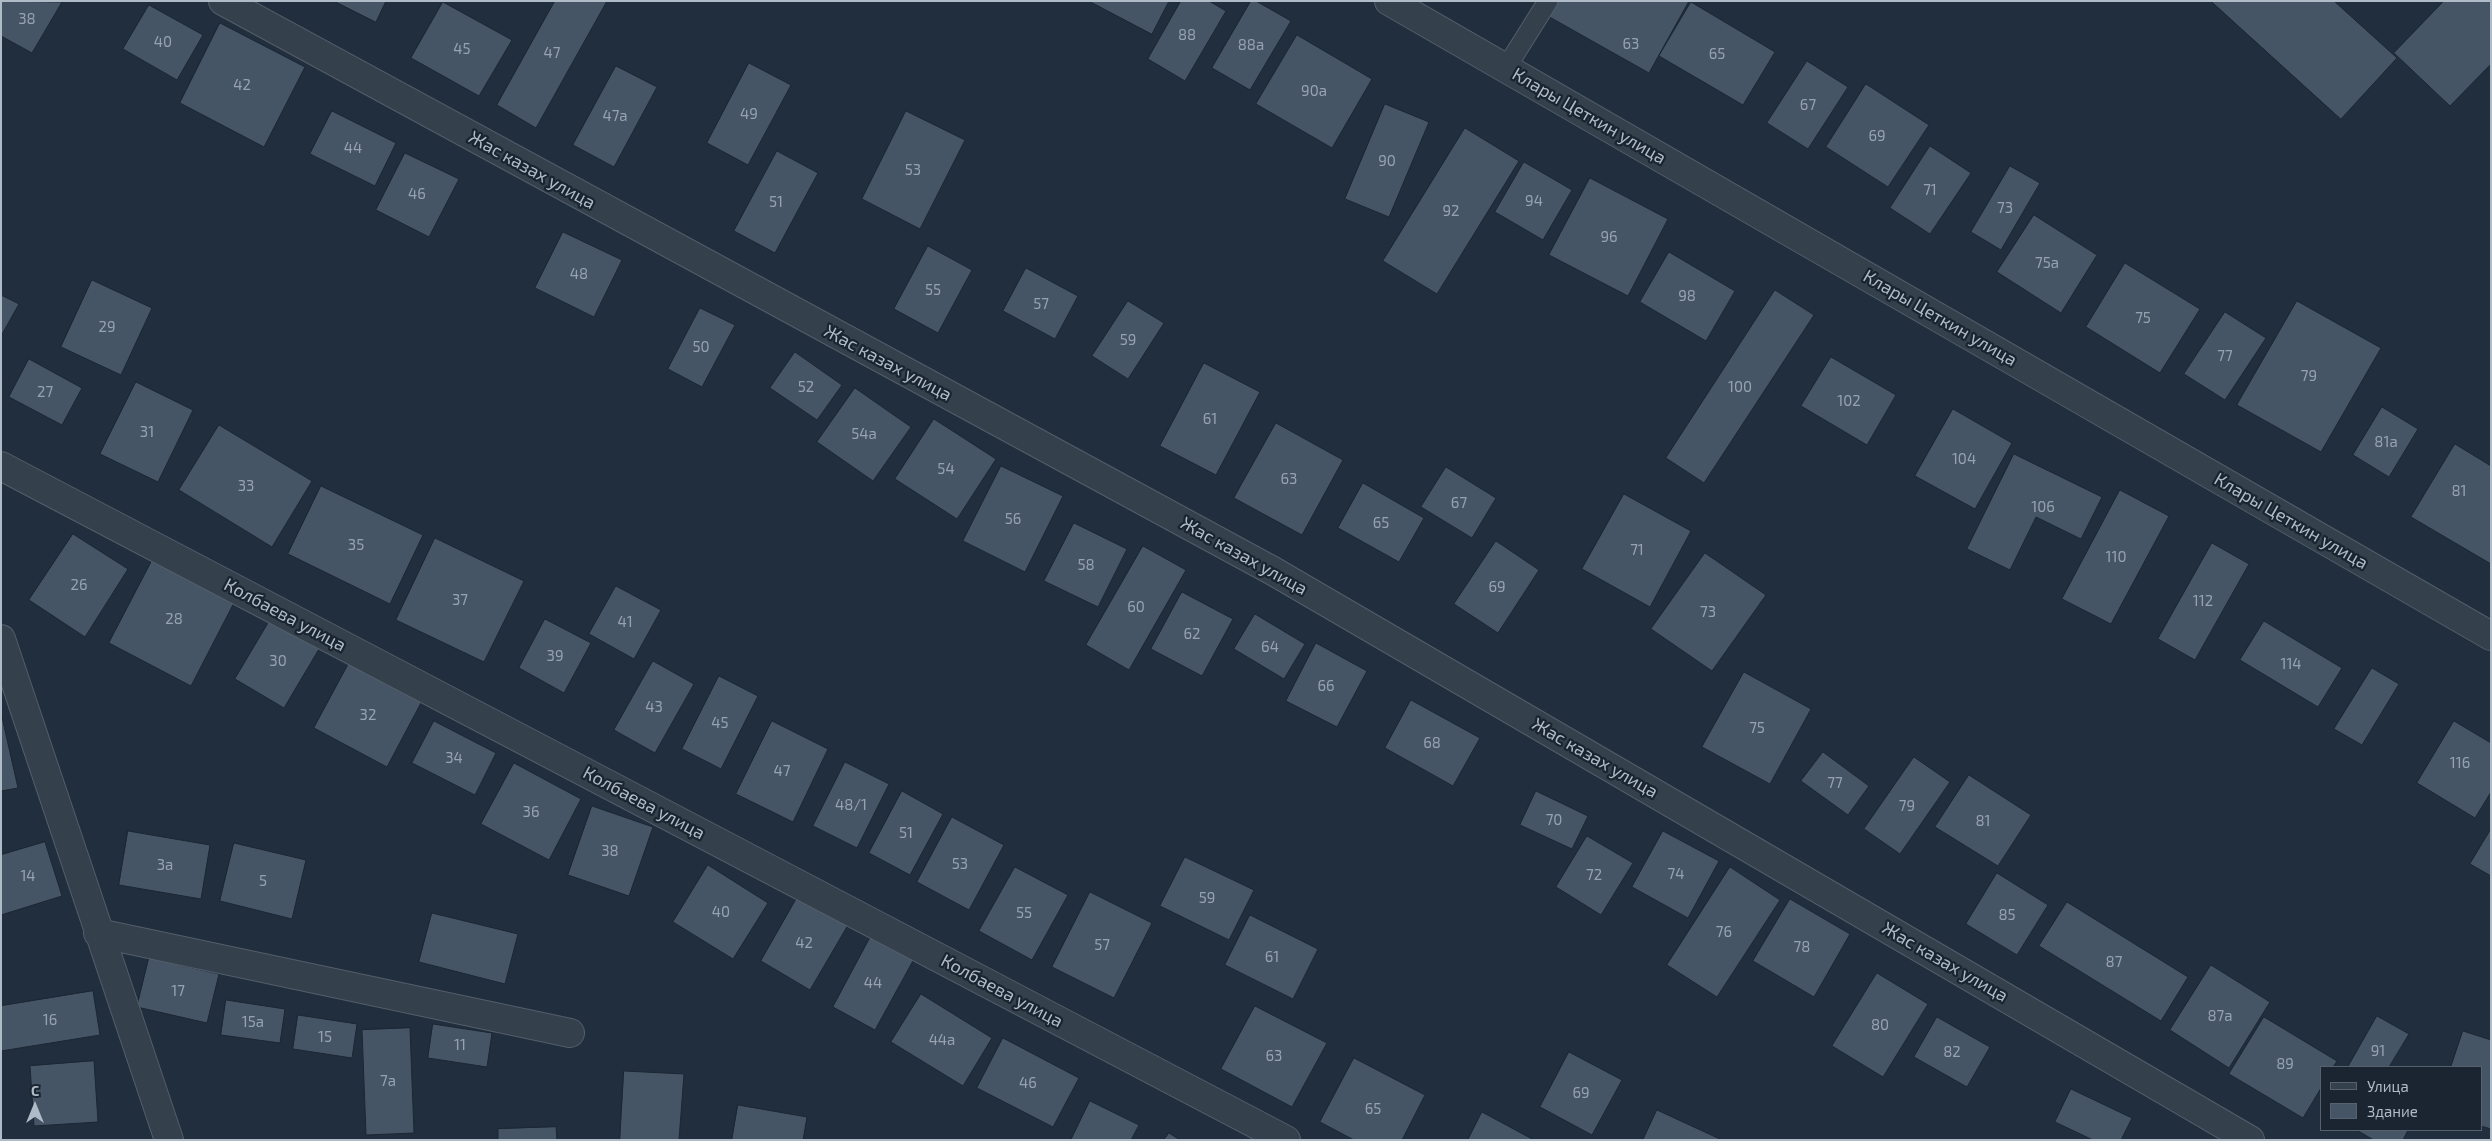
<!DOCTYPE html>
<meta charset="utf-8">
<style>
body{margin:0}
#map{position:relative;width:2492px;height:1141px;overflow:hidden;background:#212e3d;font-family:"Exo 2",sans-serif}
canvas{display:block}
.frame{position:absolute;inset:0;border:2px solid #b0bbc8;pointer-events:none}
.legend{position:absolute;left:2320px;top:1066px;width:162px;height:65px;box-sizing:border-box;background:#1a2531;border:1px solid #56616d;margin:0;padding:6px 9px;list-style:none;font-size:15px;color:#b0bbc8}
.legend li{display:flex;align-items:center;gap:10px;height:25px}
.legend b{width:25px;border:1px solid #56616d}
.north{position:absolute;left:10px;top:1081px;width:50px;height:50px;-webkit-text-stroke:4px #1a2531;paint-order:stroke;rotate:0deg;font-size:14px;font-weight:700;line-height:20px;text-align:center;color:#b0bbc8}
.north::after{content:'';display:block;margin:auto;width:18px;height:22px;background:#b0bbc8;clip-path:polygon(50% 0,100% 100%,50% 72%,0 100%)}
</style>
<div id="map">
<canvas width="2492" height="1141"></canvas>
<div class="frame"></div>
<ul class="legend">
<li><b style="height:6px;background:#35404d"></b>Улица</li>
<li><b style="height:14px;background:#465566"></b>Здание</li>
</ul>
<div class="north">С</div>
</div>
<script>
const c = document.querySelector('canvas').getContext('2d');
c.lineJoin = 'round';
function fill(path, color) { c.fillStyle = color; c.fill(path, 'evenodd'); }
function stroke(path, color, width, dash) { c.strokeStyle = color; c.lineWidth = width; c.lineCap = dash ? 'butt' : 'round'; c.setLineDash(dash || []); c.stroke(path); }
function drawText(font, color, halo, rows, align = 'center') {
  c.font = font + ' "Exo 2",sans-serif'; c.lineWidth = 4.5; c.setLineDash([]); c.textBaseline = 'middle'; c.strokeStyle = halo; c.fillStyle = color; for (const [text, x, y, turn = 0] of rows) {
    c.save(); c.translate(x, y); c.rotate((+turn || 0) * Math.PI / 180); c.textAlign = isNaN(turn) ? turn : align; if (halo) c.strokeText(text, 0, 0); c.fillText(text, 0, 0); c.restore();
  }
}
const building = new Path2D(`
 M1 1 62 2 32 53 1 36Z
 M334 1H386L376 22Z
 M555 1H607L536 128 497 105Z
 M1089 1H1169L1152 34Z
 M1181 1H1209L1226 11 1185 81 1148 59Z
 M1251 1H1256L1291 21 1250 90 1212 68Z
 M1554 1H1689L1649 73 1546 15Z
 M2211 1H2334L2397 58 2341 119Z
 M2444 1H2491V64L2450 106 2394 53Z
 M443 2 512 40 479 96 411 58Z
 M1691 2 1775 52 1743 105 1659 56Z
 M149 5 203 35 177 80 123 49Z
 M220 23 305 67 264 147 180 103Z
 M1297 35 1372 79 1332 148 1256 104Z
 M1807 61 1848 87 1808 149 1767 123Z
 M749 63 791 85 748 165 707 143Z
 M616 66 657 87 614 167 573 145Z
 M1866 84 1929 125 1888 187 1826 147Z
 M1385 104 1429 122 1389 217 1345 199Z
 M332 111 396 143 375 186 310 154Z
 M906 111 965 140 920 229 862 199Z
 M1465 128 1519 161 1437 294 1383 261Z
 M1930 146 1971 173 1930 234 1890 208Z
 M777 151 818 173 775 253 734 231Z
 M405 153 459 179 429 237 376 210Z
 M1524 162 1572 190 1543 240 1495 212Z
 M2010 166 2040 183 2001 250 1971 232Z
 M1590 178 1668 219 1628 296 1549 255Z
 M2034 215 2097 255 2061 313 1997 272Z
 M563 232 622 260 594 317 535 288Z
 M928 246 972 270 938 333 894 309Z
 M1669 252 1735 291 1706 341 1640 302Z
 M2125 263 2200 309 2160 373 2086 327Z
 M1026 268 1078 296 1055 339 1003 311Z
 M92 280 152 308 121 375 61 347Z
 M1775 290 1814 315 1704 483 1666 458Z
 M1 295 19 304 1 336Z
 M1128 301 1164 323 1128 379 1092 356Z
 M2297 301 2381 348 2321 452 2237 405Z
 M700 308 735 325 702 387 668 369Z
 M2225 312 2266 338 2225 400 2184 374Z
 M795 352 842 385 817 420 770 388Z
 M1831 357 1896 395 1867 445 1801 406Z
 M29 359 82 388 62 425 9 397Z
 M1204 363 1260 392 1216 475 1160 446Z
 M136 382 193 410 158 482 100 454Z
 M855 388 911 427 873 481 817 442Z
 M2382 407 2418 429 2389 477 2353 455Z
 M1953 409 2012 443 1975 509 1915 476Z
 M934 419 996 459 957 519 895 479Z
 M1276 423 1343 460 1302 535 1234 498Z
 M219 425 312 481 272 547 179 490Z
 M2455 444 2491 466V564L2411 517Z
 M2014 454 2102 497 2081 539 2036 517 2010 570 1967 549Z
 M1001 466 1063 496 1025 572 963 541Z
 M1446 467 1496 498 1472 538 1421 507Z
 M1363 483 1424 518 1399 562 1338 528Z
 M321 486 423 535 390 604 288 554Z
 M2120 490 2169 516 2111 624 2062 599Z
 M1624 494 1691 531 1650 607 1582 569Z
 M1074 523 1127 549 1098 607 1044 581Z
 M73 534 128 569 85 637 29 600Z
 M435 538 524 581 484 662 396 620Z
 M1496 541 1539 570 1498 633 1454 604Z
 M2212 543 2249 564 2195 660 2158 639Z
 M1143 546 1186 570 1129 670 1086 645Z
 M156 553 238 595 191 686 109 643Z
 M1705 553 1766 595 1712 671 1651 629Z
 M616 586 661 610 634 659 589 634Z
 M1182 592 1233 619 1202 676 1151 649Z
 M1255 614 1305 644 1284 679 1234 649Z
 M273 615 322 644 284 708 235 679Z
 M545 619 591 643 564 693 519 668Z
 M2264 621 2342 668 2318 707 2240 660Z
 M1316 643 1367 671 1337 727 1286 701Z
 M653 661 694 684 655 753 614 730Z
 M349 663 422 701 387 767 314 728Z
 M2372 668 2399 684 2362 745 2334 729Z
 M1744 672 1811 709 1770 784 1702 747Z
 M719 676 758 696 721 769 682 749Z
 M1411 700 1480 738 1453 786 1385 748Z
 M2 717 18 788 1 791V718Z
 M434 721 496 753 475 795 412 763Z
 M772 721 828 749 793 822 736 794Z
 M2454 721 2491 743V792L2475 818 2417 783Z
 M1823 752 1869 786 1848 815 1801 781Z
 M1914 757 1950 782 1900 854 1864 829Z
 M845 762 889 784 857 848 813 826Z
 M514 763 581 799 549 860 481 824Z
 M1969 775 2031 815 1998 866 1935 827Z
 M902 791 943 814 910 875 869 853Z
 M1536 791 1588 816 1572 849 1520 825Z
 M592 806 653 827 629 896 568 875Z
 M952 817 1004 845 969 910 917 882Z
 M2491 829V876L2470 864Z
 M128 831 210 845 201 899 119 885Z
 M1663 831 1719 861 1688 918 1632 887Z
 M1587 836 1633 863 1601 915 1556 887Z
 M45 842 62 896 1 915V855Z
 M234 843 306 860 292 919 220 901Z
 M1185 857 1254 890 1229 940 1160 906Z
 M708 865 768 903 733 959 673 922Z
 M1015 867 1068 895 1032 960 979 931Z
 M1730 867 1780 900 1717 997 1667 965Z
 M1997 873 2048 905 2017 955 1966 924Z
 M1090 892 1152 923 1114 998 1052 967Z
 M798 896 848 925 810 990 761 961Z
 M1790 899 1850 934 1814 997 1753 961Z
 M2067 902 2188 977 2161 1021 2039 946Z
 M432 913 518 934 505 984 419 962Z
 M1250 915 1318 949 1293 999 1225 965Z
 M871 936 914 959 875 1030 833 1007Z
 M149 958 219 974 207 1023 137 1007Z
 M2211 965 2270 1002 2229 1068 2170 1030Z
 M1877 973 1928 1004 1883 1077 1832 1046Z
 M93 991 100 1035 1 1051V1006Z
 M921 994 992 1038 963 1086 891 1042Z
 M226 1000 285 1009 280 1043 221 1035Z
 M1255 1006 1327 1043 1292 1107 1221 1069Z
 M298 1015 357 1024 352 1058 293 1049Z
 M2377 1016 2409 1034 2389 1067H2348Z
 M1937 1017 1990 1047 1967 1087 1914 1057Z
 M2264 1017 2337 1061 2333 1067H2321V1088L2303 1118 2229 1074Z
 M433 1024 492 1033 487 1067 428 1058Z
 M410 1028 414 1133 366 1135 362 1030Z
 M2463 1031 2491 1040V1129L2481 1126V1067H2451Z
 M1003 1038 1079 1078 1053 1127 977 1088Z
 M1569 1052 1622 1080 1592 1135 1540 1107Z
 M1354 1058 1425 1095 1402 1140H1354L1320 1122Z
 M94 1061 98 1122 34 1126 30 1066Z
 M624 1071 684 1074 679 1140H620Z
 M2071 1089 2132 1118 2121 1140H2093L2055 1122Z
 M1090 1101 1139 1125 1131 1140H1071Z
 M738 1105 807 1117 803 1140H732Z
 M1657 1110 1722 1140H1643Z
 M1482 1112 1534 1140H1468Z
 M556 1127 557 1140H498V1129Z
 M2357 1130H2408L2403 1140H2374Z
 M1169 1133 1180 1140H1164Z`);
fill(building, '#465566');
stroke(building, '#1c2733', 1);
const lane = new Path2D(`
 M1506 68 1548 1`);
const street = new Path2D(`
 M223 1 1273 571 2250 1140
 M1389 1 2491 636
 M1 466 1286 1140
 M1 639 169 1140
 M98 933 570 1033`);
stroke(lane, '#535e6a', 21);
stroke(street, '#535e6a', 30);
stroke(lane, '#35404d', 19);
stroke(street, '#35404d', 28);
drawText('15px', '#96a2b0', null, [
 ["38",27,19],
 ["88",1187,35],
 ["40",163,42],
 ["63",1631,44],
 ["88а",1251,45],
 ["45",462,49],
 ["47",552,53],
 ["65",1717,54],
 ["42",242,85],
 ["90а",1314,91],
 ["67",1808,105],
 ["49",749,114],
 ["47а",615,116],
 ["69",1877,136],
 ["44",353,148],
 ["90",1387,161],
 ["53",913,170],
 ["71",1930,190],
 ["46",417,194],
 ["94",1534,201],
 ["51",776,202],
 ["73",2005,208],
 ["92",1451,211],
 ["96",1609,237],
 ["75а",2047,263],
 ["48",579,274],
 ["55",933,290],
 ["98",1687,296],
 ["57",1041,304],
 ["75",2143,318],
 ["29",107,327],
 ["59",1128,340],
 ["50",701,347],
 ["77",2225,356],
 ["79",2309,376],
 ["52",806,387],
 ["100",1740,387],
 ["27",45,392],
 ["102",1849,401],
 ["61",1210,419],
 ["31",147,432],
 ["54а",864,434],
 ["81а",2386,442],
 ["104",1964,459],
 ["54",946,469],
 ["63",1289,479],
 ["33",246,486],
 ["81",2459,491],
 ["67",1459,503],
 ["106",2043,507],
 ["56",1013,519],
 ["65",1381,523],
 ["35",356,545],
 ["71",1637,550],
 ["110",2116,557],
 ["58",1086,565],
 ["26",79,585],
 ["69",1497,587],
 ["37",460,600],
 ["112",2203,601],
 ["60",1136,607],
 ["73",1708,612],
 ["28",174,619],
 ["41",625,622],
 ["62",1192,634],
 ["64",1270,647],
 ["39",555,656],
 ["30",278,661],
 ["114",2291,664],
 ["66",1326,686],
 ["43",654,707],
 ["32",368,715],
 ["45",720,723],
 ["75",1757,728],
 ["68",1432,743],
 ["34",454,758],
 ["116",2460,763],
 ["47",782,771],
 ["77",1835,783],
 ["48/1",851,805],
 ["79",1907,806],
 ["36",531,812],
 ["70",1554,820],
 ["81",1983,821],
 ["51",906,833],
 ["38",610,851],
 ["53",960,864],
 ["3а",165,865],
 ["74",1676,874],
 ["72",1594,875],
 ["14",28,876],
 ["5",263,881],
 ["59",1207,898],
 ["40",721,912],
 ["55",1024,913],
 ["85",2007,915],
 ["76",1724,932],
 ["42",804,943],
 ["57",1102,945],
 ["78",1802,947],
 ["61",1272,957],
 ["87",2114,962],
 ["44",873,983],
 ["17",178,991],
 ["87а",2220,1016],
 ["16",50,1020],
 ["15а",253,1022],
 ["80",1880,1025],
 ["15",325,1037],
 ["44а",942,1040],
 ["11",460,1045],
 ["91",2378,1051],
 ["82",1952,1052],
 ["63",1274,1056],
 ["89",2285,1064],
 ["7а",388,1081],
 ["46",1028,1083],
 ["69",1581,1093],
 ["65",1373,1109]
]);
drawText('18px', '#b0bbc8', '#1a2531', [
 ["Клары Цеткин улица",1589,116,30],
 ["Жас казах улица",532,170,29],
 ["Клары Цеткин улица",1940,318,30],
 ["Жас казах улица",888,363,28],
 ["Клары Цеткин улица",2291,521,30],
 ["Жас казах улица",1244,556,29],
 ["Колбаева улица",285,615,28],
 ["Жас казах улица",1595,758,30],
 ["Колбаева улица",644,803,28],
 ["Жас казах улица",1945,962,30],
 ["Колбаева улица",1002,991,28]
]);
</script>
